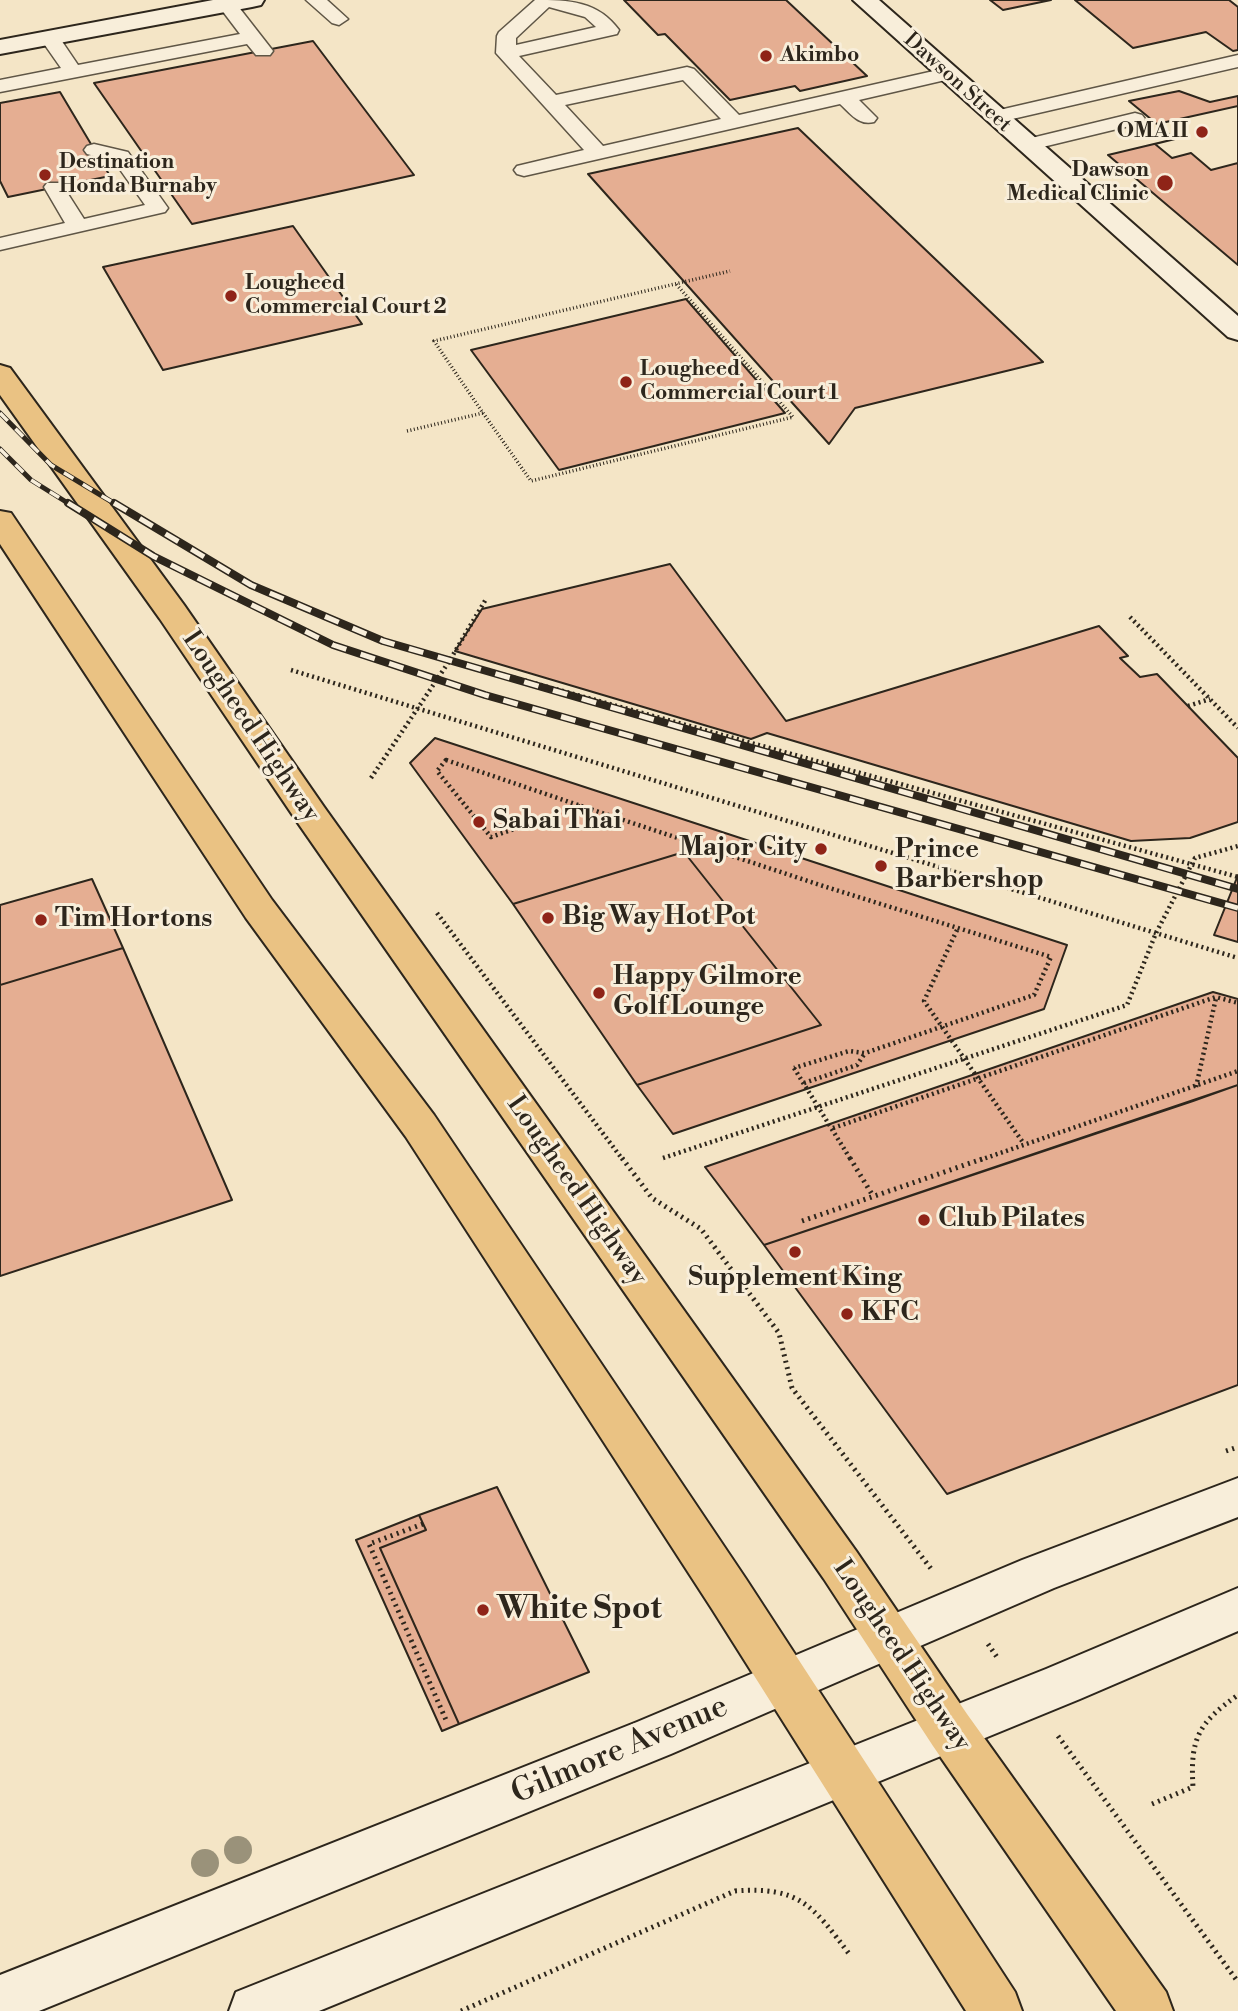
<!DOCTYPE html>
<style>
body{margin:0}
canvas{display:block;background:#f4e5c6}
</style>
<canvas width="1238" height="2011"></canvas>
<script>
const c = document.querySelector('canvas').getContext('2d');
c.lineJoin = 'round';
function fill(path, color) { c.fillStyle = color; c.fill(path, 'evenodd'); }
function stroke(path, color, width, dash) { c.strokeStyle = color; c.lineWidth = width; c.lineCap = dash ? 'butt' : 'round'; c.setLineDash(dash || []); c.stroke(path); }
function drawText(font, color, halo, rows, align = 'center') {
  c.font = font + ' "Libre Bodoni",serif'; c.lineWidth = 6; c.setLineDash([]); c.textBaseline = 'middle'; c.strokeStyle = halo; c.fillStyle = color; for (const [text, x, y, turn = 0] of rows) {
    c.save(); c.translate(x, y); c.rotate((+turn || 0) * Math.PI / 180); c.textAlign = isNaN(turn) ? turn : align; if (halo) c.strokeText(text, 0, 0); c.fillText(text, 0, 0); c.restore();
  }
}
const building = new Path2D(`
 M624 0H786L867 76 800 91 795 86 730 100 665 34 658 35Z
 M990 0H1051L1003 10Z
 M1075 0H1229L1238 7V50L1233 51 1206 32 1133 48Z
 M313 41 414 175 192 224 94 83Z
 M1179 91 1210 102 1238 96V265L1108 155 1175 139 1129 101Z
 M60 92 110 176 8 197 0 181V103Z
 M1238 106V163L1211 170 1191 153 1172 158 1155 144 1175 139 1157 124Z
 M798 128 1043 362 855 408 829 444 588 174Z
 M293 226 362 324 163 370 103 267Z
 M686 299 785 413 559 470 471 350Z
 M670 564 786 721 1099 626 1128 656 1120 658 1140 677 1157 674 1238 758V822L1190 838 1131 841 767 733 751 739 455 651 482 609Z
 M435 738 1067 945 1044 1009 673 1134 637 1085 821 1025 684 852 513 904 410 763Z
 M684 852 821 1025 637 1085 513 904Z
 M1238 875V942L1214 935Z
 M92 879 123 948 0 985V905Z
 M123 948 232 1200 0 1276V985Z
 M1213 992 1238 999V1085L1193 1101 764 1245 705 1167Z
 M1238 1085V1385L947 1494 764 1245Z
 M497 1487 589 1672 459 1724 380 1548 426 1530 419 1515Z
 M419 1515 426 1530 380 1548 459 1724 442 1731 356 1540Z`);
fill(building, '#e5ae92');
stroke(building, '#2d261c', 2);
const lane = new Path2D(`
 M225 0 234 1 273 51 270 55H256L247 44 0 92V80L61 68 40 38 43 34H57L78 65 240 34 218 5Z
 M306 0H327L348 19 339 25 332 23Z
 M535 0C569 0 598 1 619 30L617 34 519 56 556 95 687 67 694 69 739 115 947 68 957 74 954 78 859 100 877 118 874 122C859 126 851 114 840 104L524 176 517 174 514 170 517 166 584 150 496 53 497 36 499 32ZM549 7 585 17 596 27 516 45V38ZM683 80 721 119 603 146 565 105Z
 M1238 55V67L995 123 988 121 985 117 988 113 995 111Z
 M1135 113 1142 115 1145 119 1142 123 1026 151 1019 149 1016 145 1019 141Z
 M94 144 128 152 168 208 165 212 0 250V238L65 223 44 187 47 183H61L84 219 145 205 114 161 87 154 84 150 87 146Z`);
const secondary = new Path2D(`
 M213 0H264L261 5 252 7 0 54V40Z
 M853 0H879L1238 316V340L1228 337Z
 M1238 1478V1517L1054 1588 671 1754 39 2011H0V1975L637 1722 1022 1560Z
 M1238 1588V1631L1080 1699 319 2011H229L236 1992 1046 1669Z`);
const primary = new Path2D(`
 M0 365 10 368 184 605 324 807 856 1551 967 1714 1166 1992 1173 2011H1116L933 1746 824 1579 298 823 160 619 0 395Z
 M0 511 11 513 272 900 434 1115 746 1579 1015 1992 1022 2011H966L712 1609 406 1137 246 918 0 544Z`);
stroke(lane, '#5f5646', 3);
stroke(secondary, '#2d261c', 4);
stroke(primary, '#2d261c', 4);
stroke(new Path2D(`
 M483 413 531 481 793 417 676 284
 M407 431 483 413 434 341 730 271`), '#2d261c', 3.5, [1, 2.5]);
stroke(new Path2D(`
 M1130 617 1238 728
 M392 644 1238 877
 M291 670 1238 958
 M1188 706 1210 699
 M446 760 581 806 491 837 437 771Z
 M371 778 450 660 486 599
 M581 806 823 886 1051 957 1034 995 865 1053 849 1051 794 1068
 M437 913 623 1160
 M804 1083 857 1065 865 1053
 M1196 1087 1216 998
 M833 1128 1216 997 1238 1003
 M663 1158 1127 1005 1156 933 1195 858 1238 846
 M980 1160 1238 1071`), '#2d261c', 4.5, [2, 3.5]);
stroke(new Path2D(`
 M622 1158 652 1198 701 1229 779 1333 792 1388 932 1570
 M802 1221 985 1158
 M1226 1451 1238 1447
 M423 1524 369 1544 446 1720
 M988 1644 999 1660
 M1058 1736 1238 1982
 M1152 1804 1193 1787C1190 1739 1198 1723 1238 1695
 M461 2011 735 1891C800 1886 813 1906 850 1955`), '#2d261c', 5, [2, 4.5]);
fill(lane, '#f8eeda');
fill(secondary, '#f8eeda');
fill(primary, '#eac283');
const railFar1 = new Path2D(`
 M0 413 51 465 117 505
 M0 449 31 480 71 505`);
const rail = new Path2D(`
 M68 503 153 556 333 645 485 695 1238 908
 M114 503 251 585 383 641 1238 889`);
stroke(railFar1, '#2d261c', 5);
stroke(rail, '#2d261c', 8);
stroke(railFar1, '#f8eeda', 3.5, [11]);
stroke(rail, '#f8eeda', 5, [15]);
stroke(new Path2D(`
 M957 930 924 1001 1024 1144
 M794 1068 851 1160`), '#2d261c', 4.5, [2, 3.5]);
stroke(new Path2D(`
 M850 1158 873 1196`), '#2d261c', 5, [2, 4.5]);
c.fillStyle = '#9a927a';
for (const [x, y] of [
 [238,1850],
 [205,1863]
]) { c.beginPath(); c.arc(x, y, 14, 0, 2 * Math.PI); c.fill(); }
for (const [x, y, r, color] of [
 [766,56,7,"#8f2418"],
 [1202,132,7,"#8f2418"],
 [45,175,7,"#8f2418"],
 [1165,183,9,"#8f2418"],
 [231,296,7,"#8f2418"],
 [626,382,7,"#8f2418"],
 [479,822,7,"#8f2418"],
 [821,849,7,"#8f2418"],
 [881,866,7,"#8f2418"],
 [548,918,7,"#8f2418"],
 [41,920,7,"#8f2418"],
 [599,993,7,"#8f2418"],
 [924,1220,7,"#8f2418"],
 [795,1252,7,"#8f2418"],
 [847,1314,7,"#8f2418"],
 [483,1610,7,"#8f2418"]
]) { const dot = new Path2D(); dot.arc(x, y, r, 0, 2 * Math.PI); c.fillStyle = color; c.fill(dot); stroke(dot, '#f8eeda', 2.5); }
drawText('bold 21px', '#2d261c', '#f8eeda', [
 ["Akimbo",780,56],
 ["OMA II",1188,132,"right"],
 ["Destination",59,163],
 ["Honda Burnaby",59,187],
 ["Dawson",1149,171,"right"],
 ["Medical Clinic",1149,195,"right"],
 ["Lougheed",245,284],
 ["Commercial Court 2",245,308],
 ["Lougheed",640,370],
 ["Commercial Court 1",640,394]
], 'left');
drawText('21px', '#2d261c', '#f8eeda', [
 ["Dawson Street",957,83,42]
]);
drawText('26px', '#2d261c', '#f8eeda', [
 ["Lougheed Highway",250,727,56],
 ["Lougheed Highway",576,1191,55],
 ["Lougheed Highway",901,1656,56]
]);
drawText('bold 26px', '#2d261c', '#f8eeda', [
 ["Sabai Thai",493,822],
 ["Major City",807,849,"right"],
 ["Prince",895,851],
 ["Barbershop",895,881],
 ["Big Way Hot Pot",562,918],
 ["Tim Hortons",55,920],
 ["Happy Gilmore",613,978],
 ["Golf Lounge",613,1008],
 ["Club Pilates",938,1220],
 ["Supplement King",795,1279,"center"],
 ["KFC",861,1314]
], 'left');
drawText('bold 32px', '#2d261c', '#f8eeda', [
 ["White Spot",497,1610]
], 'left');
drawText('32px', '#2d261c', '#f8eeda', [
 ["Gilmore Avenue",620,1751,-23]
]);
</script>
